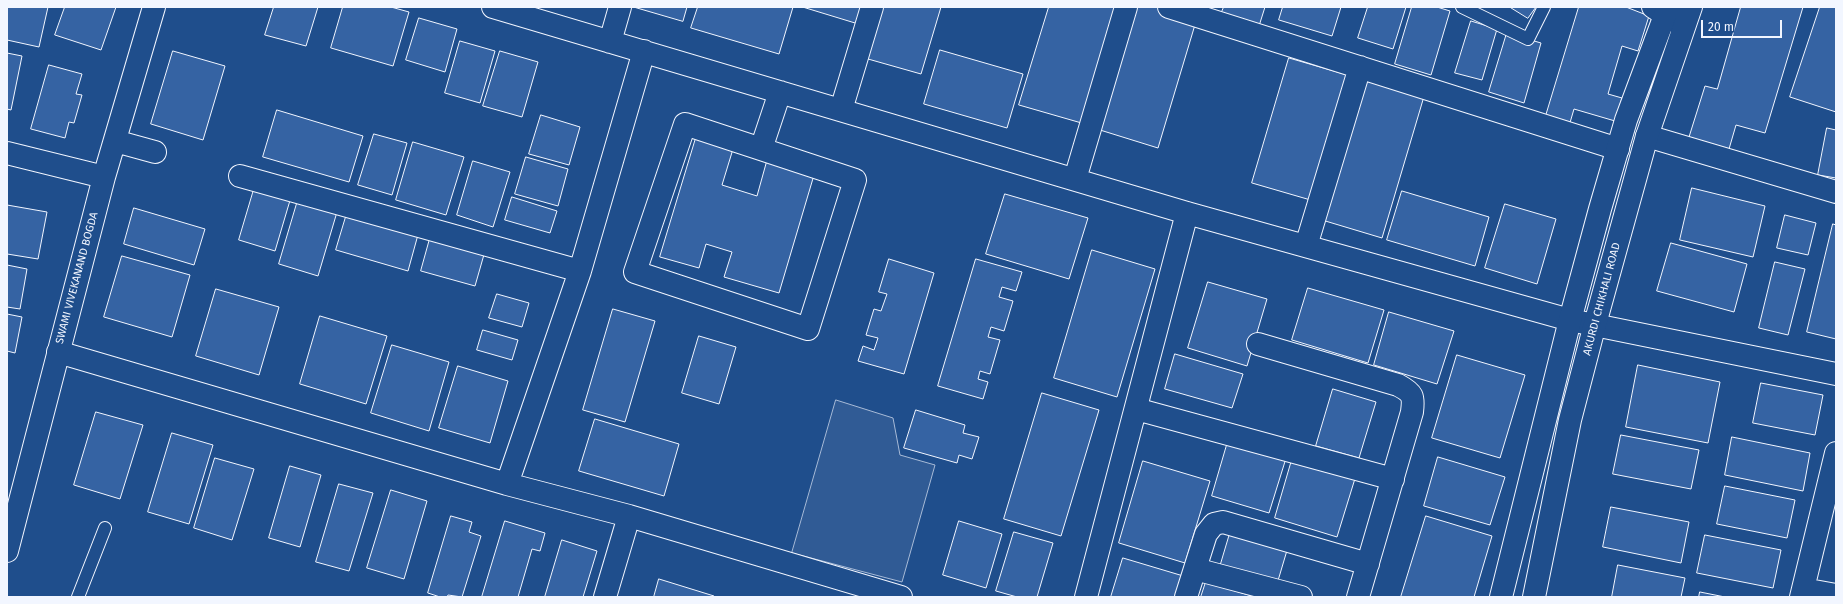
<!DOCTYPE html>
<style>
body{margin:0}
#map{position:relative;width:1843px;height:604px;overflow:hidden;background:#1f4e8c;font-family:"Fira Sans",sans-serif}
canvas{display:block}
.frame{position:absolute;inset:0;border:8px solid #f2f6ff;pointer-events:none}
.scale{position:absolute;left:1701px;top:20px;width:81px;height:18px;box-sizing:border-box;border:2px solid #f2f6ff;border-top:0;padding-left:5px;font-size:12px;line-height:14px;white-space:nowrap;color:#f2f6ff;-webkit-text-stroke:3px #1f4e8c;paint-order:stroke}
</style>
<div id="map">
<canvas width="1843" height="604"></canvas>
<div class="frame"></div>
<div class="scale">20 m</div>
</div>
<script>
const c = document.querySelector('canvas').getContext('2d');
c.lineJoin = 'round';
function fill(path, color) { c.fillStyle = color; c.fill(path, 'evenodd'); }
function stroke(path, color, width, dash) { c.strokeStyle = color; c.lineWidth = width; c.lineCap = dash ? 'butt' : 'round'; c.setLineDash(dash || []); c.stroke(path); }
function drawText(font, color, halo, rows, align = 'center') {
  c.font = font + ' "Fira Sans",sans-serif'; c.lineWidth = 3; c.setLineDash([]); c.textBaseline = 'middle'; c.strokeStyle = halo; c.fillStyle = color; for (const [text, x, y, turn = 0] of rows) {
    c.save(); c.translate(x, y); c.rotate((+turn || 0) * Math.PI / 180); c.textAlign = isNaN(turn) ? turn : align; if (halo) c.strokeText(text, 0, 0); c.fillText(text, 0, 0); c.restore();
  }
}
const built = new Path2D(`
 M836 400 893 418 900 455 935 465 902 582 792 553Z`);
fill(built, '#305b95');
stroke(built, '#a8bbd7', 1);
const building = new Path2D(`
 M7 7H48L39 47 7 40Z
 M65 7H116L101 50 55 35Z
 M274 7H318L306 46 265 35Z
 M343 7H391L409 12 393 66 331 48Z
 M634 7H687L683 21Z
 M698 7H793L779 54 691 28Z
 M803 7H868L863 25Z
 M876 7H941L921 74 861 57Z
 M1049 7H1121L1085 124 1019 105Z
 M1137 7H1160L1197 18 1158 148 1100 130Z
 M1224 7H1265L1259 26 1221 14Z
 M1283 7H1341L1332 36 1279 20Z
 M1368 7H1406L1393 49 1358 38Z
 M1412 7H1437L1450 11 1431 75 1395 64Z
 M1510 7H1536L1528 18Z
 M1579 7H1626L1649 16 1638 51 1622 46 1608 94 1622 98 1615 121 1574 109 1569 126 1545 119Z
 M1741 7H1803L1765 133 1736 125 1729 149 1689 137 1705 86 1717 89Z
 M1820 7H1836V112L1790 97Z
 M419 18 457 29 445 72 406 60Z
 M1471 21 1497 29 1482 80 1455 73Z
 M1507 33 1541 43 1524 103 1489 92Z
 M460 41 495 51 480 103 445 93Z
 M940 50 1023 74 1007 128 924 104Z
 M173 51 225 66 203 140 151 124Z
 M500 51 538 62 522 117 483 106Z
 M7 53 22 56 11 110 7 109Z
 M1289 58 1351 76 1314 201 1252 183Z
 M49 65 82 74 76 94 82 95 74 123 69 122 65 138 31 129Z
 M1365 76 1425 93 1382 238 1322 220Z
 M277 110 363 136 349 182 263 157Z
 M541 115 580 127 569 165 529 154Z
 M1827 128 1836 130V178L1818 175Z
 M374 134 407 143 392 195 358 185Z
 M696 138 733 149 722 185 757 196 767 160 814 175 779 293 724 277 732 252 706 244 699 268 660 257Z
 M413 142 464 157 446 215 396 200Z
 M526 157 568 169 558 206 515 194Z
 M473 161 510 172 493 227 457 215Z
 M255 186 291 197 275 251 239 240Z
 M1692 188 1765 206 1753 257 1680 240Z
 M1402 191 1489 217 1475 266 1387 240Z
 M1005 194 1088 218 1069 279 986 254Z
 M512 197 557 211 550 233 505 220Z
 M298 200 337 212 318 276 279 264Z
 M1505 204 1556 219 1537 284 1485 268Z
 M7 205 47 212 38 259 7 254Z
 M134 208 205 229 194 265 124 244Z
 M348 210 419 231 408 271 336 250Z
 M1785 215 1816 223 1808 255 1777 248Z
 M1833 224 1836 225V339L1807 332Z
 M431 235 485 251 475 286 421 271Z
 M1671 243 1747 264 1734 312 1657 291Z
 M1092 250 1155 269 1117 397 1054 378Z
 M122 256 190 275 172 337 104 317Z
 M889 259 934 273 904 374 858 361 863 346 874 350 878 338 866 335 874 309 881 311 887 294 879 292Z
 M976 259 1022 272 1016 291 1002 287 999 297 1013 301 1004 331 991 327 988 337 1000 340 990 374 980 371 978 379 988 382 983 399 938 386Z
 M1775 262 1805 269 1788 335 1759 328Z
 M7 265 27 269 20 309 7 307Z
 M1208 282 1267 299 1247 366 1188 348Z
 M1308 288 1384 310 1368 363 1292 340Z
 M216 289 279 307 259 375 196 356Z
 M497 294 529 303 522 327 489 318Z
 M613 309 655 321 625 422 583 410Z
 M1389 312 1454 331 1437 384 1374 365Z
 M7 314 22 317 15 353 7 351Z
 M320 316 387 336 366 404 300 384Z
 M483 330 518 340 512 360 477 350Z
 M699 336 736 347 719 404 682 393Z
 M392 345 449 362 429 431 371 413Z
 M1175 354 1243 374 1232 408 1165 389Z
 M1457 355 1525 375 1500 458 1432 438Z
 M1638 365 1720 382 1708 443 1626 427Z
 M458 366 508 381 490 443 439 428Z
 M1761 383 1823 395 1815 435 1753 423Z
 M1333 389 1376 402 1359 458 1316 446Z
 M1042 393 1099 410 1061 536 1004 519Z
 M916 410 965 425 963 433 979 437 972 459 959 455 957 463 904 448Z
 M96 412 143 425 120 499 74 485Z
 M595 419 679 444 664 496 579 471Z
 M172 433 213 445 189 524 148 512Z
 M1621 435 1699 450 1691 489 1613 474Z
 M1732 437 1810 453 1803 491 1725 475Z
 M1229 438 1287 455 1269 513 1212 496Z
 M1294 453 1357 472 1337 537 1275 518Z
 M1438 457 1505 477 1490 525 1424 506Z
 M215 458 254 469 232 540 194 528Z
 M1143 461 1210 481 1185 563 1119 543Z
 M290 466 321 475 300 547 269 538Z
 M339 484 373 493 349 571 316 562Z
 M1725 486 1795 500 1787 538 1717 524Z
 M391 490 427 501 404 579 367 568Z
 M1611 507 1689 522 1681 563 1603 547Z
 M451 516 472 522 469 532 481 536 462 597 448 595 447 597H440L428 593Z
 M1426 516 1492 536 1474 597H1401Z
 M505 521 545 533 540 551 532 549 518 597H482Z
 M959 521 1002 534 986 588 943 575Z
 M1231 530 1288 547 1277 584 1220 567Z
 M1014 532 1053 543 1037 597H1017L996 591Z
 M1705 535 1781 550 1773 588 1697 573Z
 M562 540 597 551 583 597H545Z
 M1123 558 1190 578 1184 597H1111Z
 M1618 565 1685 578 1681 597H1612Z
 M659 579 714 596V597H654Z
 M1206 582 1255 597H1201Z
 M1700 592 1725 597H1699Z`);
fill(building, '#3563a3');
stroke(building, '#f2f6ff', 1);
const lane = new Path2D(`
 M1462 7 1528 39 1544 7
 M78 597 105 528`);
const street = new Path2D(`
 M493 7 1187 213 1570 320 1836 374
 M1169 7 1618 149
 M1653 7 1681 25
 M610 42 620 7
 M841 110 872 7
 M1647 136 1836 192
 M115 141 155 152
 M761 149 855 180 808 329 635 272 685 124 761 149 780 92
 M7 153 104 177
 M240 176 580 271
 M1075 179 1126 7
 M1306 246 1360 67
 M1258 344 1398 385C1413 393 1414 396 1412 412L1358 597
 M58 352 507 484 629 516 901 597
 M1136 409 1393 479
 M507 484 580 271 644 51
 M7 551 104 177 154 7
 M1195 569 1301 597
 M1803 589 1836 595
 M605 597 629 516
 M1086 597 1187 213
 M1186 597 1206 534 1214 524 1223 522 1368 564
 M1801 597 1836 453`);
const secondary = new Path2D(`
 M1501 597 1570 320 1600 209 1626 120 1668 7
 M1534 597 1570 420 1595 324 1647 136 1691 7`);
stroke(lane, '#f2f6ff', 14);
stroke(street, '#f2f6ff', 24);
stroke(secondary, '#f2f6ff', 24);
stroke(lane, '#1f4e8c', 12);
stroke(street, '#1f4e8c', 22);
stroke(secondary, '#1f4e8c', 22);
drawText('11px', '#f2f6ff', '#1f4e8c', [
 ["SWAMI VIVEKANAND BOGDA",77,278,-75],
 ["AKURDI CHIKHALI ROAD",1602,299,-75]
]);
</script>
